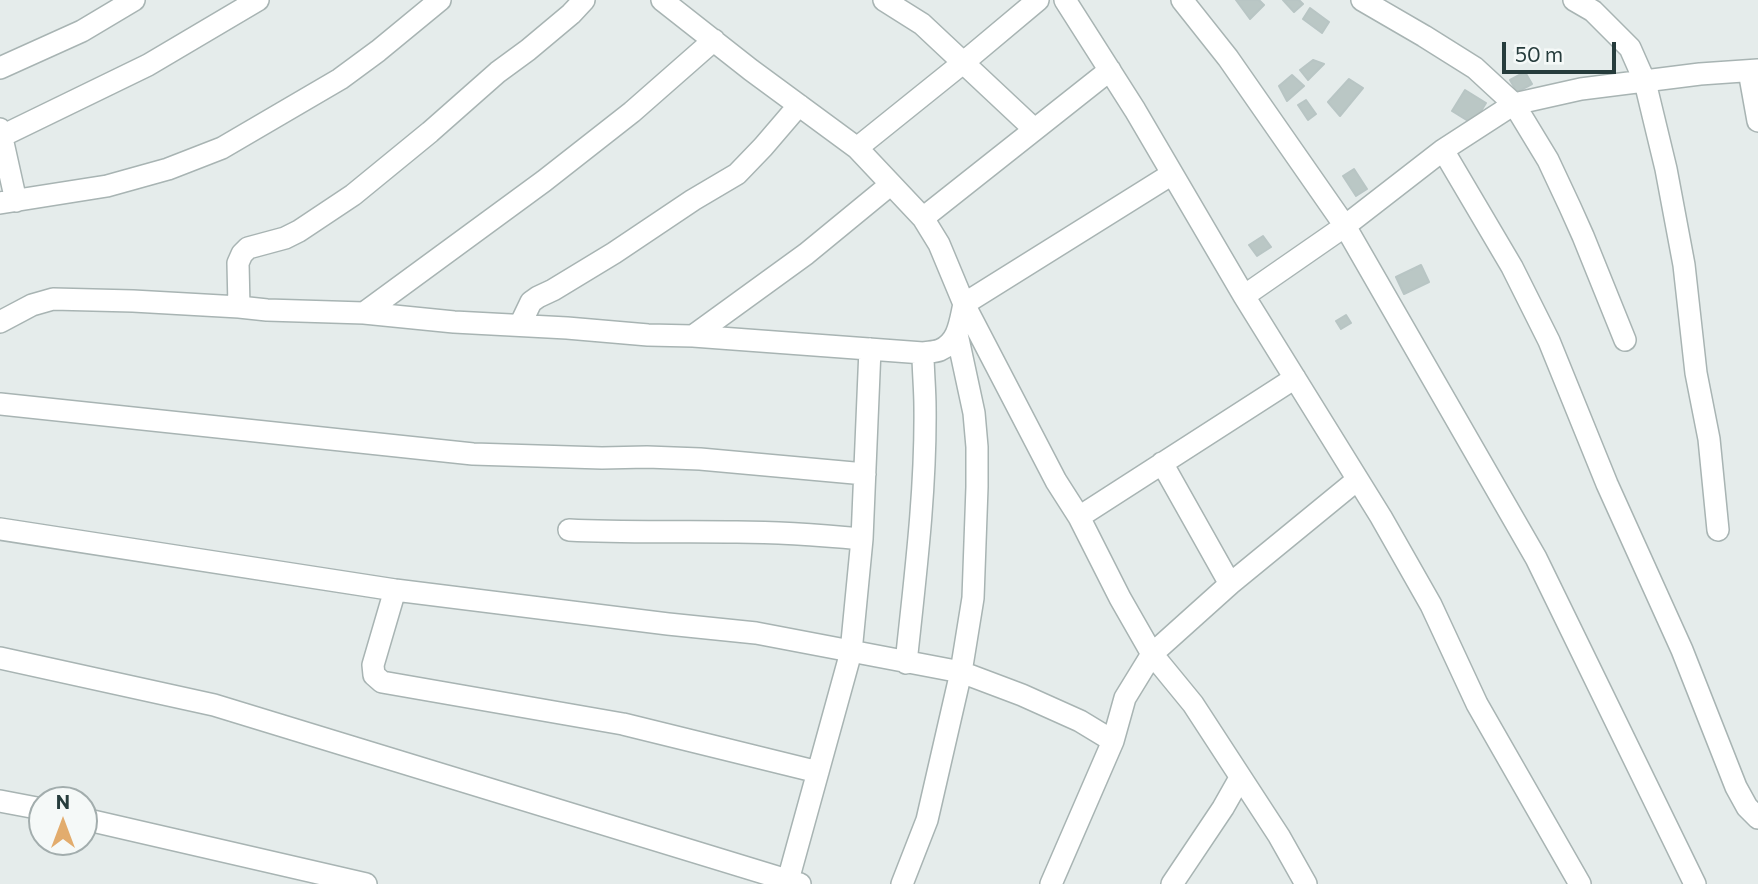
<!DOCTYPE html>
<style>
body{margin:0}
#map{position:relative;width:1758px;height:884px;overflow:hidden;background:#e5eceb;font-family:Commissioner,sans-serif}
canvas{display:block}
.north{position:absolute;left:28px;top:786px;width:70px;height:70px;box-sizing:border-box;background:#f5f9f8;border:2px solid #a2adad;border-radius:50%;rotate:0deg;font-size:19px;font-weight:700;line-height:28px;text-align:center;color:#263c3c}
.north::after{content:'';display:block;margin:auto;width:24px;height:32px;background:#e2ac6d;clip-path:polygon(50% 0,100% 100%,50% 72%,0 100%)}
.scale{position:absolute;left:1502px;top:42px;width:114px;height:32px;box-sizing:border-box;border:4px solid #263c3c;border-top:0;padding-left:9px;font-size:21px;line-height:24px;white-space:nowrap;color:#263c3c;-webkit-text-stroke:5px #f5f9f8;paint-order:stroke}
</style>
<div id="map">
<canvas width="1758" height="884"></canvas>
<div class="north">N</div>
<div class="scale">50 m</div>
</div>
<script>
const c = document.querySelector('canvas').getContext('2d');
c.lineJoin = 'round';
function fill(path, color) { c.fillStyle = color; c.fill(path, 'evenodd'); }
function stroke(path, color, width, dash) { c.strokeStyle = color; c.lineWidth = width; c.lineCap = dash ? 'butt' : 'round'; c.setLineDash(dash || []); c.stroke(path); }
const building = new Path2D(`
 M1236 0H1259L1264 5 1250 19Z
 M1283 0H1299L1303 4 1294 12Z
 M1310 8 1329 22 1322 33 1303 19Z
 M1313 60 1324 64 1308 80 1300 70Z
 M1525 72 1532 84 1517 92 1510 80Z
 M1292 75 1304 86 1287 101 1279 86Z
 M1349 79 1363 88 1340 116 1328 102Z
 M1465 90 1486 103 1473 124 1452 111Z
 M1306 100 1316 114 1308 120 1298 105Z
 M1354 169 1367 189 1356 196 1343 176Z
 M1263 236 1271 247 1257 256 1249 245Z
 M1421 265 1429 282 1404 294 1396 277Z
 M1346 315 1351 323 1341 329 1336 321Z`);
fill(building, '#bac7c5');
stroke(building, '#b8c5c4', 2);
const minor = new Path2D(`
 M662 0 751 70 857 148 923 218 939 244 964 304 1056 481 1079 517 1120 598 1152 654 1193 704 1279 836 1306 884
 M884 0 922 24 1034 129
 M1065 0 1135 110 1244 296 1381 517 1431 605 1477 704 1580 884
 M1182 0 1228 58 1345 226 1536 558 1695 884
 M1362 0 1424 36 1475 68 1514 104 1548 160 1570 207 1583 236 1625 340
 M1574 0 1593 11 1630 48 1645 82 1666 169 1684 265 1696 373 1709 439 1718 530
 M0 68 82 31 134 0
 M1749 71 1758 121
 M0 129 16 201
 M2 136 148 65 258 0
 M857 148 964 62 1038 0
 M1443 150 1512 267 1549 341 1607 484 1682 650 1736 787 1747 807 1758 818
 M0 203 107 186 168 169 222 148 340 79 378 51 440 0
 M923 218 1110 70
 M1244 296 1345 226 1443 150 1514 104 1581 89 1700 74 1758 70
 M239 307 238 263 242 254 248 248 285 238 299 231 353 195 430 132 498 72 528 50 571 14 584 0
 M364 313 544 181 632 112 714 40
 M0 322 32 305 53 299 133 301 239 307 267 310 364 313 454 322 567 328 648 335 693 336 923 353C928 352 935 352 940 350 959 342 960 321 964 304L1172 174
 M520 325 531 302 538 297 553 290 614 253 693 200 737 174 763 147 799 105
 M693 336 806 254 890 185
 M0 404 473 454 602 458 647 457 700 459 865 474
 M1162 463 1230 584
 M1079 517 1295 378
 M0 529 395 590 668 624 756 633 961 672 1022 695 1080 721 1113 741
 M569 530C626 533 681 531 737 532 779 532 820 535 862 539
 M395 590 373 665 374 675 382 682 623 724 818 772
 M0 658 214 705 800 884
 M906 663C915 578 926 492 925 407 925 389 923 371 923 353
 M0 801 42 809
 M84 819 366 884
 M787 884 851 652 862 539 870 349
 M902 884 927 820 961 672 973 598 977 487V447L974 413 957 334
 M1051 884 1113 741 1125 698 1152 654 1230 584 1357 480
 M1172 884 1223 808 1240 778`);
stroke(minor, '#a8b4b3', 24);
stroke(minor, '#fff', 21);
</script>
